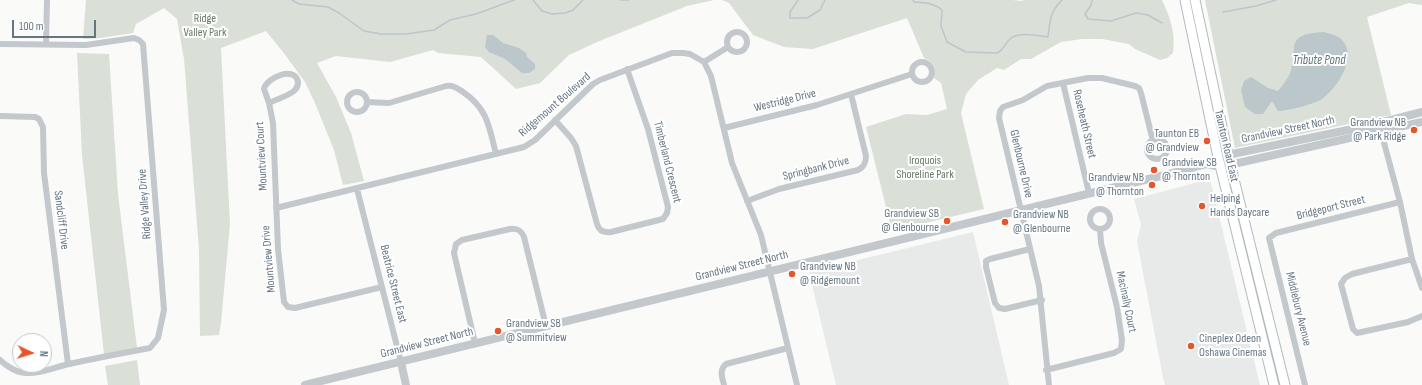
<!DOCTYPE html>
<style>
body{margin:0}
#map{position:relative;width:1422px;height:385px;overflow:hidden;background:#fafaf8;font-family:"Sofia Sans Condensed",sans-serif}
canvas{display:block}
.north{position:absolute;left:12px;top:333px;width:40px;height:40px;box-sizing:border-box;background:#fff;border:1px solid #c1c8cd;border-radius:50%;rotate:94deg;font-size:11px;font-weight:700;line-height:16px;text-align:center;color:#657683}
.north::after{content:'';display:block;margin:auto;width:14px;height:18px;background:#e4572e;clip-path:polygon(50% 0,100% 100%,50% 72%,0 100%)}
.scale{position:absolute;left:12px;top:20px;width:84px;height:18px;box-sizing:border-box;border:2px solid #657683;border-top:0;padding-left:5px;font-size:12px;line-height:14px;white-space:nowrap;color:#657683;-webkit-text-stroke:3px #fff;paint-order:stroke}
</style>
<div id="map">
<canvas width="1422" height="385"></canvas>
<div class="north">N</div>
<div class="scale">100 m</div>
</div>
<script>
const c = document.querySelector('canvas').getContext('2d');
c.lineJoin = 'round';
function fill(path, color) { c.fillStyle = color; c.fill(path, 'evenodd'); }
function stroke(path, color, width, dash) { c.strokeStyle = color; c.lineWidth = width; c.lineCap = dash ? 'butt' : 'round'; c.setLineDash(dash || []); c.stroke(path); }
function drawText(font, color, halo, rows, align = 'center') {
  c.font = font + ' "Sofia Sans Condensed",sans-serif'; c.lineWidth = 4; c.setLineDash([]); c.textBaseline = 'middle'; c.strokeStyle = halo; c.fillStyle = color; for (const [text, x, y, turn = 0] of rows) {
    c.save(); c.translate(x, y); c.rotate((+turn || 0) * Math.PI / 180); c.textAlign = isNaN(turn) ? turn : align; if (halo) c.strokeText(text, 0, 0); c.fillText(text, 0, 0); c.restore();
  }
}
fill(new Path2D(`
 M1210 179 1260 385H1165L1163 378 1137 241 1141 225 1134 199Z
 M973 232 1009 385H836L809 272Z`), '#e8e9e9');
fill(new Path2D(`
 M86 0H714L687 6 597 42 569 55 540 83 516 89 481 57 438 53 433 50 390 62 336 56 317 63 336 97 351 133 364 181 343 185 334 150 315 103 305 82 283 52 266 31 221 48 230 224 221 323 219 335 200 336 199 250 184 59 177 19 164 8 136 24 133 33 100 38 83 39Z
 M722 0H1013L1020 1 1025 0H1162C1170 17 1176 34 1173 53L1167 58 1160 60 1135 49 1129 44 1102 39H1082L1061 42 1031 59H1021L1004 70 997 68 978 80 966 94 961 113 984 209 892 231 866 127 906 114 927 115 947 109 941 83 934 78C937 68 934 62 924 58L907 18 813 49 784 47 753 35 729 3Z
 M1205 0H1422V5L1409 3 1367 17 1391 115 1235 148Z
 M77 53 109 54 118 194 137 348 104 354 82 155Z
 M137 360 140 385H108L105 366Z`), '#dadfd7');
fill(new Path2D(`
 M1324 32C1330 34 1337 35 1341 39 1359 56 1338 87 1322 99 1314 104 1288 111 1278 111L1272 101 1263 114H1255L1245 107 1241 90 1244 81 1251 77 1268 88 1278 91C1283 85 1289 78 1291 70 1293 63 1293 55 1294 48 1295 33 1313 33 1324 32Z
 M487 35H493L503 43 519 48 526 53 527 57 535 64V69L529 73H522L505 59 489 52 485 47Z`), '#bbc7cb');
stroke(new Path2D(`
 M292 0 299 4 328 7 339 13 364 31 381 34H406L434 30 450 20 476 14 514 0
 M533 0 542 11 552 14 565 13 573 10 583 0
 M621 0H629
 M798 0 790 12V18H807L820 10 825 0
 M913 0 914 2C924 3 935 3 942 10L941 26 947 42 966 52 997 53C1004 50 1005 43 1010 39 1019 31 1037 36 1048 37 1050 20 1050 12 1062 0
 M1092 0 1091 5 1085 14 1088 19 1111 21 1136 13 1148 15 1162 23
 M1223 12 1256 6 1276 0`), '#bbc7cb', 1.5);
const secondary = new Path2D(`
 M1185 0 1218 157 1274 385
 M1195 0 1228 155 1285 385`);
stroke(secondary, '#b3babf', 11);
stroke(new Path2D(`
 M727 42a10 10 0 1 1 20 0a10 10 0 1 1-20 0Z
 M0 44 86 45 134 38 139 40 143 44 164 310 158 338 150 348C123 353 96 358 69 364 55 367 41 374 27 373 17 373 6 366 0 360
 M46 44 47 0
 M704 62 728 47
 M912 72a10 10 0 1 1 20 0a10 10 0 1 1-20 0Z
 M1063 83 1089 193
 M347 102a10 10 0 1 1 20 0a10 10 0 1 1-20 0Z
 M367 102 389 103 446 86C453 85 457 88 463 92 488 109 489 127 496 154
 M269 103C277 99 289 96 295 90 297 88 298 85 298 82 295 65 266 78 264 89L269 103 273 123 278 249 284 302 288 307 295 308 382 287
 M0 116 35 117 39 119 43 127 44 173 68 364
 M555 120 571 138 576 146 597 224C599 231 604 233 611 232L663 219 667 213 668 207 648 129 627 69
 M724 128 817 105 912 74
 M1380 128 1400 202 1412 259 1422 288
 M1147 149a10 10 0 1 1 20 0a10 10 0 1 1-20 0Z
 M357 189 401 362
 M747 201 779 189 858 170C864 167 866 163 866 156L851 94
 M276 208 524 147 535 140 593 84 600 80 672 53H683L690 54 704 62 711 76 732 163 761 235 797 385
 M1090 219a10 10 0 1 1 20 0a10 10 0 1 1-20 0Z
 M1030 249 990 259 986 261V267L995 303 999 308 1005 309 1042 300
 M1412 259 1352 274 1345 278 1341 284 1353 329 1357 333 1408 322 1422 316
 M475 343 454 253 456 244 462 240 510 229C517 228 521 230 524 237L546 326
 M1046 370 1114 353 1121 349 1122 340 1117 307 1101 243 1100 229
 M724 385C722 377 719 370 726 364L788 348
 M1049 385 1039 286 999 118 1000 111 1003 107 1023 100 1047 86 1088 78H1102L1135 86 1139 88 1141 93 1153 141
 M1305 385 1269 238 1276 233 1400 202`), '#c3c8cc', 6);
stroke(new Path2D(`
 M1207 164 1220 167 1422 122
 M401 362 406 385
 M305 385 1165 175 1207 164 1218 157 1367 126 1422 112`), '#c3c8cc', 8);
stroke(secondary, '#fff', 9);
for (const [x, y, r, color] of [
 [1414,130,4,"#e4572e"],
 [1207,141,4,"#e4572e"],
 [1154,170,4,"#e4572e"],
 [1152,185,4,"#e4572e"],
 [1202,206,4,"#e4572e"],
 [947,221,4,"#e4572e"],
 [1005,222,4,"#e4572e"],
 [792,274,4,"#e4572e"],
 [498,331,4,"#e4572e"],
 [1191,346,4,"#e4572e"]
]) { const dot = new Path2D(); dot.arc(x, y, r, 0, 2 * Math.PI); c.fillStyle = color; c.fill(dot); stroke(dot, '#fff', 1.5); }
drawText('12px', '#687a64', '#fff', [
 ["Ridge",205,19],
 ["Valley Park",205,33],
 ["Iroquois",925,161],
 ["Shoreline Park",925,175]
]);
drawText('12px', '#657683', '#fff', [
 ["Westridge Drive",785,101,-14],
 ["Ridgemount Boulevard",555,105,-41],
 ["Roseheath Street",1084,124,77],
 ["Grandview Street North",1288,130,-12],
 ["Taunton Road East",1226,146,77],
 ["Mountview Court",262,156,-93],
 ["Timberland Crescent",667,162,76],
 ["Glenbourne Drive",1021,164,77],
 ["Springbank Drive",816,169,-14],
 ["Ridge Valley Drive",145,204,-94],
 ["Bridgeport Street",1331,208,-14],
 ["Sandcliff Drive",61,220,83],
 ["Mountview Drive",269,259,-95],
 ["Grandview Street North",742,266,-14],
 ["Beatrice Street East",393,284,76],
 ["Macinally Court",1126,302,78],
 ["Middlebury Avenue",1298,309,76],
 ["Grandview Street North",427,343,-14]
]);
drawText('12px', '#657683', '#fff', [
 ["Grandview NB",1406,123,"right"],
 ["@ Park Ridge",1406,137,"right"],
 ["Taunton EB",1199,134,"right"],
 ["@ Grandview",1199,148,"right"],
 ["Grandview SB",1162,163],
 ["@ Thornton",1162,177],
 ["Grandview NB",1144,178,"right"],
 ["@ Thornton",1144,192,"right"],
 ["Helping",1210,199],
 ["Hands Daycare",1210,213],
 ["Grandview SB",939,214,"right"],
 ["@ Glenbourne",939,228,"right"],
 ["Grandview NB",1013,215],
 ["@ Glenbourne",1013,229],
 ["Grandview NB",800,267],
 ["@ Ridgemount",800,281],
 ["Grandview SB",506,324],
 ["@ Summitview",506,338],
 ["Cineplex Odeon",1199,339],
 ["Oshawa Cinemas",1199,353]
], 'left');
drawText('italic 13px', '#60757c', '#fff', [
 ["Tribute Pond",1319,61]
]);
</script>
